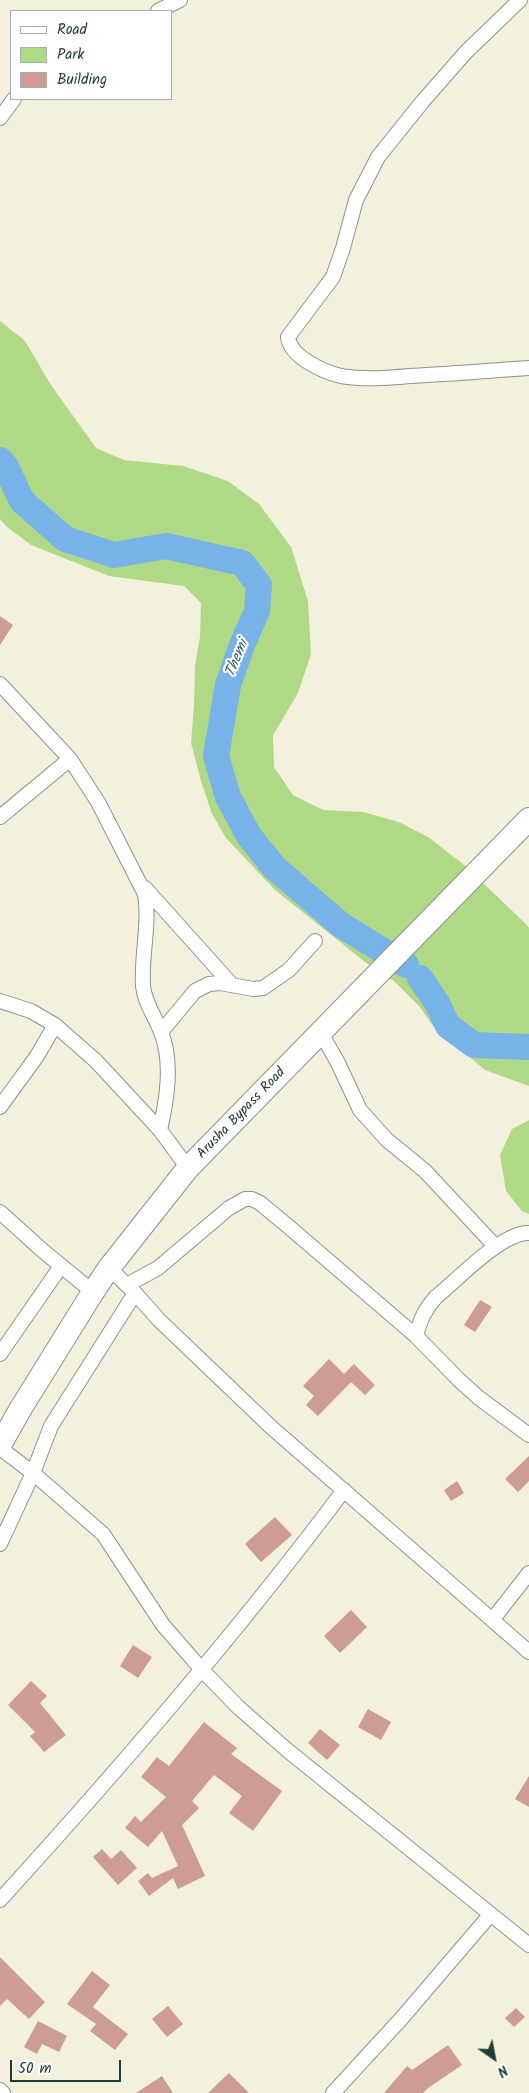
<!DOCTYPE html>
<style>
body{margin:0}
#map{position:relative;width:529px;height:2093px;overflow:hidden;background:#f3f0de;font-family:Kalam,sans-serif}
canvas{display:block}
.legend{position:absolute;left:10px;top:10px;width:162px;height:90px;box-sizing:border-box;background:#fff;border:1px solid #a5b1ae;margin:0;padding:6px 9px;list-style:none;font-size:15px;color:#1f3d34}
.legend li{display:flex;align-items:center;gap:10px;height:25px}
.legend b{width:25px;border:1px solid #a5b1ae}
.north{position:absolute;left:469px;top:2033px;width:50px;height:50px;-webkit-text-stroke:4px #fff;paint-order:stroke;rotate:147deg;font-size:14px;font-weight:700;line-height:20px;text-align:center;color:#1f3d34}
.north::after{content:'';display:block;margin:auto;width:18px;height:22px;background:#1f3d34;clip-path:polygon(50% 0,100% 100%,50% 72%,0 100%)}
.scale{position:absolute;left:10px;top:2060px;width:111px;height:22px;box-sizing:border-box;border:2px solid #1f3d34;border-top:0;padding-left:6px;font-size:15px;line-height:18px;white-space:nowrap;color:#1f3d34;-webkit-text-stroke:4px #fff;paint-order:stroke}
</style>
<div id="map">
<canvas width="529" height="2093"></canvas>
<ul class="legend">
<li><b style="height:6px;background:#fff"></b>Road</li>
<li><b style="height:14px;background:#afd984"></b>Park</li>
<li><b style="height:14px;background:#cd9c92"></b>Building</li>
</ul>
<div class="north">N</div>
<div class="scale">50 m</div>
</div>
<script>
const c = document.querySelector('canvas').getContext('2d');
c.lineJoin = 'round';
function fill(path, color) { c.fillStyle = color; c.fill(path, 'evenodd'); }
function stroke(path, color, width, dash) { c.strokeStyle = color; c.lineWidth = width; c.lineCap = dash ? 'butt' : 'round'; c.setLineDash(dash || []); c.stroke(path); }
function drawText(font, color, halo, rows, align = 'center') {
  c.font = font + ' Kalam,sans-serif'; c.lineWidth = 4.5; c.setLineDash([]); c.textBaseline = 'middle'; c.strokeStyle = halo; c.fillStyle = color; for (const [text, x, y, turn = 0] of rows) {
    c.save(); c.translate(x, y); c.rotate((+turn || 0) * Math.PI / 180); c.textAlign = isNaN(turn) ? turn : align; if (halo) c.strokeText(text, 0, 0); c.fillText(text, 0, 0); c.restore();
  }
}
fill(new Path2D(`
 M0 321 25 341 51 385 96 448 124 460 183 466 228 481 259 504 291 547 308 601 311 654 298 693 273 735 274 767 293 795 323 810 363 812 399 822 428 837 463 864 526 924 529 928V1086L485 1070 434 1027 419 1006 394 981 365 962 275 890 226 838 212 814 201 781 191 743 194 705 195 666 200 637 201 603 184 586 109 576 31 545 7 527 0 519Z
 M529 1120V1214L522 1211 506 1191 500 1155 512 1129Z`), '#afd984');
stroke(new Path2D(`
 M0 460 6 467 22 501 65 539 114 555 166 546 242 563 259 585 257 611 242 645 228 685 216 756 228 797 249 836 275 868 341 925 406 965
 M420 978 437 1003 448 1026 474 1045 529 1047`), '#77b2e8', 26);
fill(new Path2D(`
 M0 616 13 625 0 645Z
 M480 1300 492 1307 475 1332 464 1325Z
 M329 1359 344 1374 354 1364 375 1385 365 1395 351 1382 318 1416 306 1405 314 1396 303 1386Z
 M529 1456V1481L518 1492 505 1479Z
 M457 1481 464 1493 451 1501 444 1490Z
 M275 1517 292 1535 261 1562 245 1544Z
 M351 1610 367 1627 340 1653 324 1636Z
 M133 1645 152 1657 138 1678 120 1666Z
 M31 1681 47 1696 40 1703 66 1735 44 1752 30 1736 35 1732 8 1705Z
 M368 1709 391 1722 381 1740 358 1727Z
 M204 1722 237 1748 231 1754 282 1791 253 1831 229 1813 242 1796 214 1775 192 1801 199 1808 182 1825 205 1876 178 1889 173 1878 149 1896 138 1881 148 1873 152 1878 178 1866 162 1831 148 1847 125 1828 135 1816 141 1822 166 1797 141 1777 157 1757 169 1766Z
 M320 1729 340 1745 327 1760 308 1743Z
 M529 1776V1807L515 1799Z
 M102 1849 111 1859 121 1850 137 1868 118 1885 93 1857Z
 M0 1957 45 2002 29 2019 7 1999 0 2006Z
 M92 1971 110 1985 93 2007 128 2034 115 2050 90 2031 96 2024 67 2004Z
 M168 2006 183 2024 167 2037 152 2019Z
 M516 2008 525 2017 514 2027 505 2018Z
 M38 2021 67 2036 59 2052 42 2044 37 2054 24 2047Z
 M448 2045 462 2065 428 2088 423 2093H384L407 2066 412 2070Z
 M229 2073 249 2093H208Z
 M162 2076 173 2093H136Z`), '#cd9c92');
const street = new Path2D(`
 M520 0 466 52 423 101 378 157 356 200 343 248 333 277 288 337C290 357 324 372 341 376 364 380 388 378 410 376 450 374 489 371 529 368
 M158 11 180 0
 M0 118 14 99
 M0 684 70 759 98 802 145 894C150 925 141 955 143 986 145 1004 155 1016 161 1032 173 1062 167 1099 160 1130
 M0 817 70 759
 M145 888 232 985
 M0 1001 31 1011 55 1025 96 1061 160 1130 188 1168
 M161 1032 195 991 209 984 220 983 253 989 263 988 289 970 315 941
 M321 1033 338 1063 360 1110 387 1140 425 1171 495 1246
 M0 1107 37 1056 55 1025
 M0 1212 42 1250 93 1292
 M109 1268 135 1293 159 1320 271 1427 529 1652
 M127 1285 158 1268 229 1208 245 1199H252L260 1203 289 1227 416 1336 459 1380 479 1398 529 1435
 M416 1336C420 1320 425 1309 436 1297 457 1280 502 1232 529 1233
 M0 1354 61 1266
 M0 1448 33 1473 103 1534 163 1625 203 1671 238 1707 287 1750 529 1945
 M0 1544 33 1473 51 1426 135 1293
 M493 1619 529 1573
 M0 1900C121 1767 236 1634 344 1490
 M0 2090 3 2093
 M333 2093 401 2019 490 1915`);
const primary = new Path2D(`
 M0 1445 21 1408 93 1292 109 1268 188 1168 529 819`);
stroke(street, '#899689', 16);
stroke(primary, '#899689', 24);
stroke(street, '#fff', 14);
stroke(primary, '#fff', 22);
drawText('14px', '#1f3d34', '#fff', [
 ["Arusha Bypass Road",242,1114,-46]
]);
drawText('italic 15px', '#39606a', '#fff', [
 ["Themi",238,659,-68]
]);
</script>
